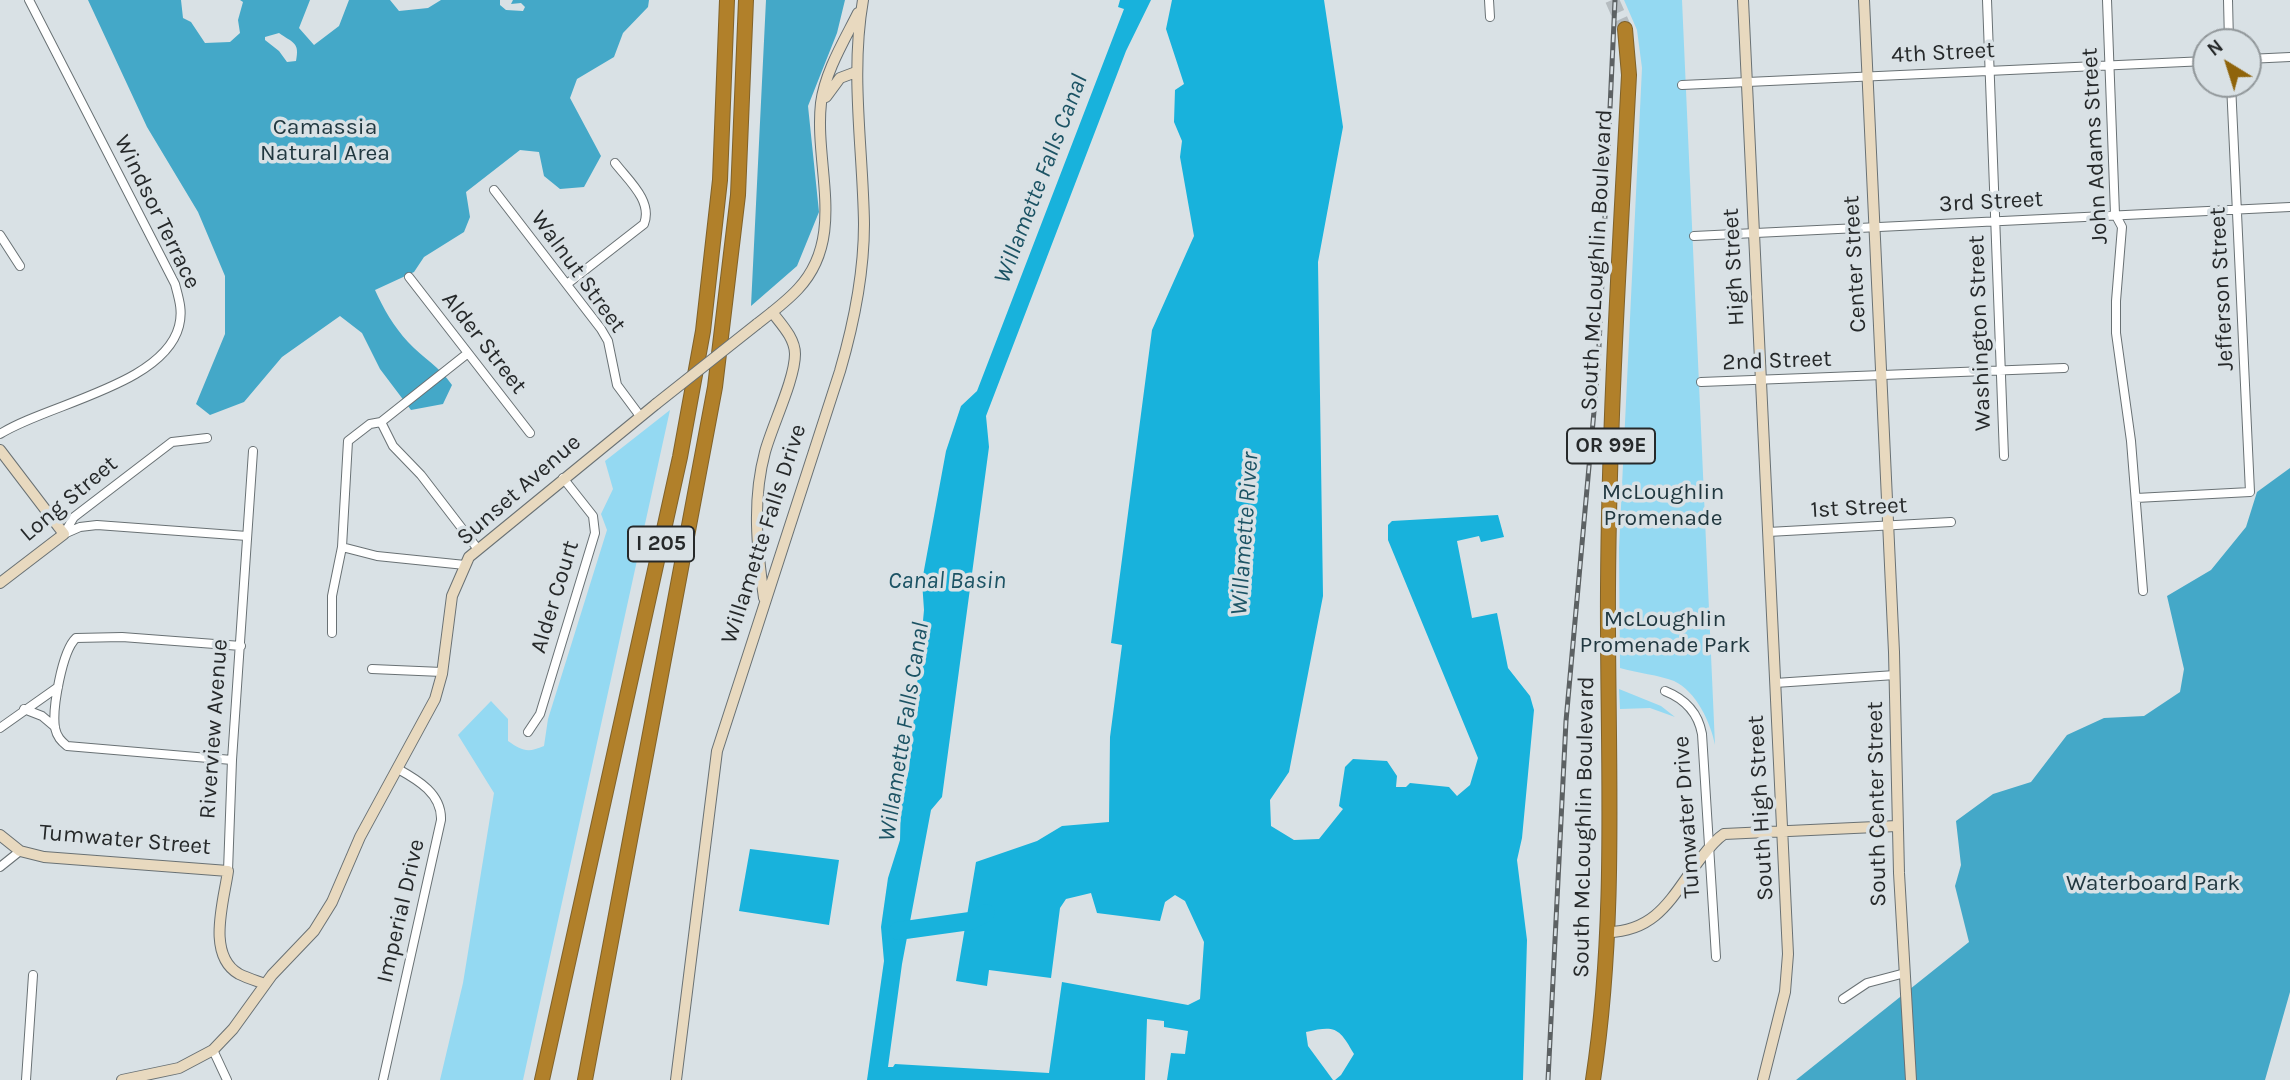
<!DOCTYPE html>
<style>
body{margin:0}
#map{position:relative;width:2290px;height:1080px;overflow:hidden;background:#d9e1e5;font-family:Karla,sans-serif}
canvas{display:block}
.north{position:absolute;left:2192px;top:28px;width:70px;height:70px;box-sizing:border-box;background:#d9e1e5;border:2px solid #91979a;border-radius:50%;rotate:322deg;font-size:19px;font-weight:700;line-height:28px;text-align:center;color:#26292a}
.north::after{content:'';display:block;margin:auto;width:24px;height:32px;background:#8f640b;clip-path:polygon(50% 0,100% 100%,50% 72%,0 100%)}
</style>
<div id="map">
<canvas width="2290" height="1080"></canvas>
<div class="north">N</div>
</div>
<script>
const c = document.querySelector('canvas').getContext('2d');
c.lineJoin = 'round';
function fill(path, color) { c.fillStyle = color; c.fill(path, 'evenodd'); }
function stroke(path, color, width, dash) { c.strokeStyle = color; c.lineWidth = width; c.lineCap = dash ? 'butt' : 'round'; c.setLineDash(dash || []); c.stroke(path); }
function drawText(font, color, halo, rows, align = 'center') {
  c.font = font + ' Karla,sans-serif'; c.lineWidth = 7; c.setLineDash([]); c.textBaseline = 'middle'; c.strokeStyle = halo; c.fillStyle = color; for (const [text, x, y, turn = 0] of rows) {
    c.save(); c.translate(x, y); c.rotate((+turn || 0) * Math.PI / 180); c.textAlign = isNaN(turn) ? turn : align; if (halo) c.strokeText(text, 0, 0); c.fillText(text, 0, 0); c.restore();
  }
}
fill(new Path2D(`
 M1624 0H1682L1715 745C1711 723 1696 691 1674 681 1659 675 1637 673 1620 668L1619 548 1642 68 1637 30Z
 M670 410 523 1080H440L463 983 494 793 458 735 491 701 508 719V741C522 751 528 753 544 746L548 719 607 530 601 514 613 489 605 461Z
 M1619 689 1661 706 1675 717 1650 708 1620 709Z`), '#94d9f2');
fill(new Path2D(`
 M88 0H181L183 18 191 22 205 43 230 42 240 33 238 20 243 2 240 0H310L299 28 314 45 339 26 349 0H390L399 11 428 8 441 0H500V5L506 10 523 11 525 7 521 3 511 4 513 0H649L648 7 623 33 614 57 577 79 570 98 601 156 584 187 560 189 544 176 539 152 520 150 466 192 470 217 464 232 424 257 414 272 375 290C383 308 394 327 408 342 423 358 440 367 452 385L443 404 411 410 380 369 362 333 340 316 282 357 244 402 210 415 196 404 225 334V276L198 212 147 127ZM279 33C293 43 300 42 296 61L287 62 279 51 265 40V37Z
 M766 0H845L837 33 808 106 819 212 797 266 751 306Z
 M2290 468V992L2265 1080H1796L1969 942 1955 886 1961 865 1956 821 1993 794 2031 782 2067 735 2104 718 2144 716 2180 692 2184 669 2167 596 2211 570 2246 527 2257 492Z`), '#44a8c8');
fill(new Path2D(`
 M1120 0H1151L1126 51 986 416 989 447 942 797 931 810 902 964 888 1067H893L895 1064 1049 1073 1062 982 1188 1005 1200 999 1204 942 1185 901 1175 895 1165 902 1160 921 1097 913 1091 893 1066 899 1060 908 1051 978 989 970 987 986 956 981 976 862 1037 841 1062 826 1109 822 1110 737 1122 645 1111 643 1152 330 1194 236 1180 157 1182 141 1174 122 1175 90 1184 84 1166 29 1172 0H1324L1343 127 1318 262 1323 596 1289 772 1270 800 1271 826 1294 840 1319 839 1343 809 1339 806 1345 767 1353 759 1387 761 1397 776 1396 787H1406L1410 783 1449 787 1457 796 1470 785 1478 758 1388 540V525L1392 521 1498 515 1504 537 1481 542 1479 536 1457 541 1472 618 1497 613 1508 668 1530 696 1534 710 1522 838 1517 860 1527 940 1523 1080H1335L1341 1075 1354 1054C1339 1028 1336 1025 1306 1032L1308 1046 1333 1080H1167L1171 1053 1185 1054 1188 1031 1164 1027V1021L1147 1019 1145 1080H867L884 961 881 927 888 878 900 840 901 799 909 770 924 610 922 581 946 451 961 406 977 391 1124 9 1118 7Z
 M750 849 839 860 829 925 739 911Z`), '#18b2dc');
stroke(new Path2D(`
 M898 931 970 921 986 913`), '#18b2dc', 18);
stroke(new Path2D(`
 M1612 0 1625 29`), '#b5bcc0', 14, [14, 7]);
const street = new Path2D(`
 M1489 0 1490 17
 M1987 0 2004 456
 M2107 0 2115 214 2122 227 2116 301V333L2131 441 2143 591
 M2228 0 2229 42
 M2248 59 2290 57
 M1682 85 2206 61
 M494 190 601 329 608 341 617 385 640 416
 M0 235 20 266
 M1694 236 2290 207
 M409 277 530 433
 M567 284 644 224C653 201 628 180 615 163
 M1701 382 2064 368
 M381 422 393 446 421 475 477 548
 M0 434C47 404 164 385 179 326 183 311 179 299 175 284L29 0
 M2136 498 2250 492 2231 84
 M65 532 74 517 172 442 207 438
 M1768 532 1951 522
 M64 534 80 527 97 525 247 536
 M342 547 377 556 465 565
 M332 633V596L342 547 348 441 370 424 381 422 468 353
 M372 669 442 672
 M1775 683 1895 675
 M1665 691C1685 699 1698 712 1702 734L1716 957
 M24 709 42 716 55 727
 M0 728 58 687
 M528 732 540 714 595 533 593 516 563 478
 M232 760 67 746C61 741 57 737 55 728 52 709 62 651 76 638L122 637 241 646
 M0 867 20 851
 M228 871 232 760 253 451
 M1843 999 1867 983 1905 973
 M213 1050 227 1080
 M26 1080 33 975
 M383 1080 441 820C442 794 418 780 398 769`);
const secondary = new Path2D(`
 M1743 0 1788 954 1785 992 1763 1080
 M1864 0 1894 652 1899 873 1911 1080
 M826 97 840 78 856 72
 M757 324C771 313 786 302 798 289 847 237 814 166 821 103 825 72 844 41 858 13
 M0 450 64 534 0 583
 M764 598C757 549 752 500 765 452 772 426 795 379 795 354 795 338 781 324 772 312
 M0 835 20 851 44 857 228 871C224 901 206 955 239 974 247 978 257 981 265 984
 M1608 932C1659 931 1673 894 1701 858 1708 849 1715 840 1724 834L1897 826
 M122 1080 179 1068 213 1050 233 1029 272 975 314 931 332 902 360 837 435 699 442 674 452 596 469 557 656 404
 M676 1080 717 751 840 371C854 323 864 274 864 224 863 149 850 75 863 0`);
const highway = new Path2D(`
 M542 1080 680 457 703 331 720 180 727 0
 M585 1080 715 387 738 195 746 0
 M1593 1080C1618 917 1607 753 1608 589 1609 417 1620 246 1629 75L1625 29`);
stroke(street, '#697174', 10);
stroke(secondary, '#697174', 12);
stroke(highway, '#80622a', 16);
stroke(street, '#fff', 8);
stroke(secondary, '#e8d9bf', 10);
stroke(highway, '#b1802a', 14);
const rail = new Path2D(`
 M1548 1080 1566 721 1598 367 1615 0`);
stroke(rail, '#5c6163', 5);
stroke(rail, '#d9e1e5', 2.5, [8]);
const secondaryBridge = new Path2D(`
 M656 404 757 324`);
stroke(secondaryBridge, '#697174', 12, []);
stroke(secondaryBridge, '#e8d9bf', 10);
for (const [x, y, w] of [
 [1611,446,88],
 [661,544,66]
]) { const box = new Path2D(); box.roundRect(x - w / 2, y - 17.5, w, 35, 5); c.fillStyle = '#d9e1e5'; c.fill(box); stroke(box, '#26292a', 2); }
drawText('bold 21px', '#26292a', null, [
 ["OR 99E",1611,446],
 ["I 205",661,544]
]);
drawText('23px', '#26292a', '#d9e1e5', [
 ["4th Street",1943,53,-3],
 ["John Adams Street",2095,146,-93],
 ["3rd Street",1991,202,-3],
 ["Windsor Terrace",157,212,64],
 ["South McLoughlin Boulevard",1597,260,-87],
 ["Center Street",1855,264,-93],
 ["High Street",1734,267,-93],
 ["Walnut Street",578,272,54],
 ["Jefferson Street",2222,289,-93],
 ["Washington Street",1980,333,-92],
 ["Alder Street",484,343,52],
 ["2nd Street",1777,361,-2],
 ["Sunset Avenue",519,490,-41],
 ["Long Street",69,499,-40],
 ["1st Street",1859,508,-3],
 ["Willamette Falls Drive",764,534,-72],
 ["Alder Court",555,597,-73],
 ["Riverview Avenue",214,729,-86],
 ["South Center Street",1877,804,-91],
 ["South High Street",1761,808,-93],
 ["Tumwater Drive",1687,817,-94],
 ["South McLoughlin Boulevard",1584,827,-89],
 ["Tumwater Street",125,840,5],
 ["Imperial Drive",401,911,-77]
]);
drawText('23px', '#213840', '#d9e1e5', [
 ["Camassia",325,127],
 ["Natural Area",325,153],
 ["McLoughlin",1663,492],
 ["Promenade",1663,518],
 ["McLoughlin",1665,619],
 ["Promenade Park",1665,645],
 ["Waterboard Park",2153,883]
]);
drawText('italic 24px', '#1c5364', '#d9e1e5', [
 ["Willamette Falls Canal",1041,179,-69],
 ["Willamette River",1245,534,-86],
 ["Canal Basin",947,581],
 ["Willamette Falls Canal",904,732,-81]
]);
</script>
